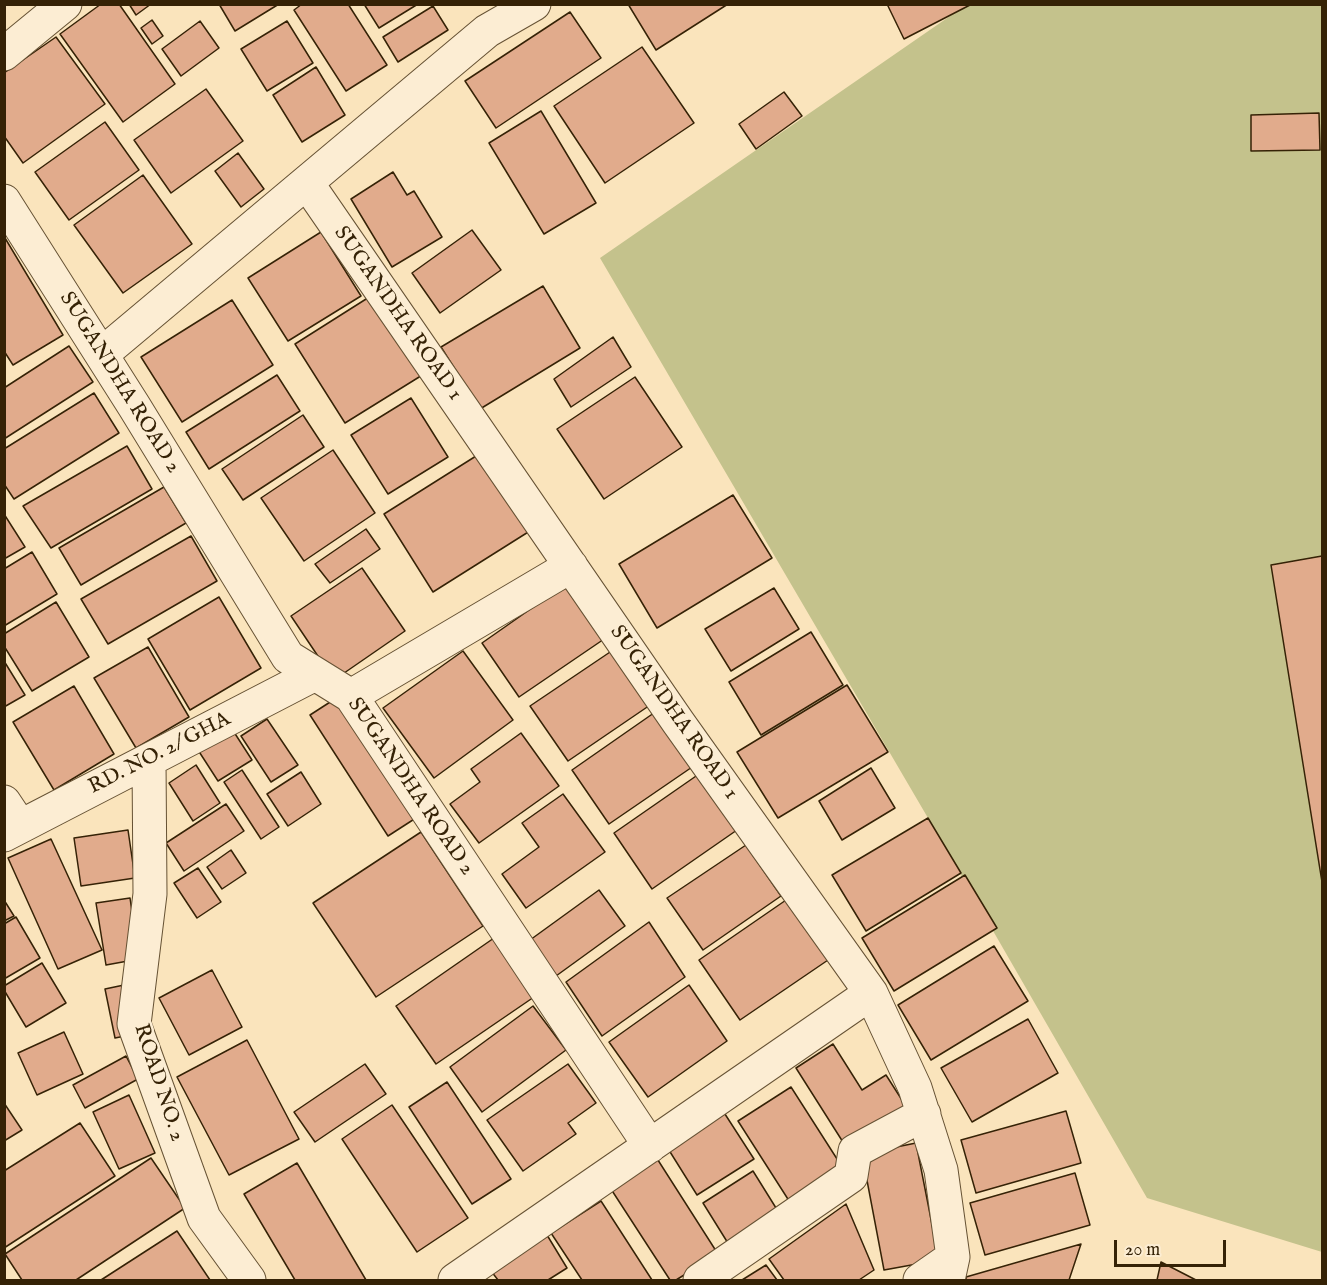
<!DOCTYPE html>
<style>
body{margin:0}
#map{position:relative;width:1327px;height:1285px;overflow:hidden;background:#fae4bc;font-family:"IM FELL English",serif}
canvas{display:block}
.frame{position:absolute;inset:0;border:6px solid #352206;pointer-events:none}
.scale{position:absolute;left:1114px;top:1240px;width:112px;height:27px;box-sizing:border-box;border:3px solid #352206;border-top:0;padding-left:8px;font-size:18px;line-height:21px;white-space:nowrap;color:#352206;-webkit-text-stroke:4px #fcedd3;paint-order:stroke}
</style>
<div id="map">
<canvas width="1327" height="1285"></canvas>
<div class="frame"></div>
<div class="scale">20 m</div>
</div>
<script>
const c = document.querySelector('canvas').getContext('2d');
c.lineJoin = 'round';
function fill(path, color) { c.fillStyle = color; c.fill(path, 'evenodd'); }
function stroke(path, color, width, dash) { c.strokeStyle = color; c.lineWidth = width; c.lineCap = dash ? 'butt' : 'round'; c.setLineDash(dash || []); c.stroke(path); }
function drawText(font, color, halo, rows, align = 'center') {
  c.font = font + ' "IM FELL English",serif'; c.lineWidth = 5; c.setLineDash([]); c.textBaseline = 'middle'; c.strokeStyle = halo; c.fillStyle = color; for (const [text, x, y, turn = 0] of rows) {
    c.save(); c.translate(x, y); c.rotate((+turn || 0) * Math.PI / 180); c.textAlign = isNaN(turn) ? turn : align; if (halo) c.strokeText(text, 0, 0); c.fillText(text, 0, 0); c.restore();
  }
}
fill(new Path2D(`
 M966 5H1322V1252L1147 1198 928 818 600 258Z`), '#c4c28c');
const building = new Path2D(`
 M101 4H119L175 84 123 122 60 34Z
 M129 4H151L136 15Z
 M219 4H279L235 31Z
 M302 4H348L387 65 346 91 294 10Z
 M364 4H418L379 28Z
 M628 4H728L656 50Z
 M887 4H970V5L904 39Z
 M433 6 448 30 398 62 383 37Z
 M570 12 601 58 496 128 465 81Z
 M152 20 163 36 152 44 141 28Z
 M200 21 219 48 181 76 162 49Z
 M287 21 313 63 267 91 241 49Z
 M56 37 105 104 23 163 4 136V73Z
 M642 47 694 123 605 183 554 106Z
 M316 67 345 115 302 142 273 95Z
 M206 89 243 141 171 193 134 140Z
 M784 92 802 116 756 149 739 124Z
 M541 111 596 203 544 234 489 143Z
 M1319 113 1320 150 1251 151V115Z
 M105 122 139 170 69 220 35 172Z
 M238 153 264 189 241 207 215 171Z
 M393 172 407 195 414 191 442 237 392 267 351 199Z
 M143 175 192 244 123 293 74 225Z
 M472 230 501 270 440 313 412 273Z
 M321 232 361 296 288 341 248 278Z
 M5 238 63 335 13 365 4 351Z
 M543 286 580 348 480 409 441 347Z
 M374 294 424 374 345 423 295 344Z
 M232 300 273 365 182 422 141 357Z
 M613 337 631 367 571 407 554 379Z
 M69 346 93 382 4 439V388Z
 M277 375 300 411 209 469 186 432Z
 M635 377 682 447 604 499 557 429Z
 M94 393 119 433 14 499 4 484V449Z
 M411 398 448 457 388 494 351 435Z
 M303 415 324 447 243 500 222 469Z
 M127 446 152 489 51 548 23 506Z
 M333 450 375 513 304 561 261 498Z
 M484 451 533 529 433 592 384 514Z
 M164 487 186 523 81 585 59 548Z
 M733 495 772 558 657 628 619 564Z
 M4 514 25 547 4 559Z
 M366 529 380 549 330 583 315 564Z
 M191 536 217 581 108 644 81 599Z
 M32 552 57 594 4 626V569Z
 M1322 556V882L1271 565Z
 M362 568 405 631 334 680 291 616Z
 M572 580 610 635 519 697 482 643Z
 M774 588 799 629 731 671 705 629Z
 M219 597 261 668 190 710 148 639Z
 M56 602 89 657 32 691 4 646V634Z
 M811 632 843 685 761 735 729 682Z
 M619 646 656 701 568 761 530 706Z
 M148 647 189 717 136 748 94 678Z
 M463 651 513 720 434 778 383 708Z
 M4 661 25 695 4 707Z
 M847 685 888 752 778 818 737 752Z
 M74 686 114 754 54 790 13 722Z
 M341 695 419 816 388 836 310 715Z
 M661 708 698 763 609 824 572 770Z
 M267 719 298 765 271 782 241 736Z
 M232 729 252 760 218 781 198 750Z
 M521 733 559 786 479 843 450 804 480 782 471 769Z
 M196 765 220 803 193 821 169 783Z
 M871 768 895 808 842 840 819 801Z
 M242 770 279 827 261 839 224 782Z
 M301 772 321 804 288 826 267 794Z
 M699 774 737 830 652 889 614 833Z
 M563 794 605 852 526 908 502 874 539 847 522 823Z
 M226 804 244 831 184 871 166 843Z
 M928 818 961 873 866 931 832 875Z
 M128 830 135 878 81 886 74 838Z
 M421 832 483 926 376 997 313 903Z
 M51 839 102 950 58 969 8 858Z
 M746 845 781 896 703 950 667 898Z
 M231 850 246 873 222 889 207 867Z
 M198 868 221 902 197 918 174 883Z
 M965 875 997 928 894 991 862 938Z
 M599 890 625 926 556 976 530 940Z
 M130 898 139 959 106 965 96 903Z
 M789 898 831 958 740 1020 699 960Z
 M4 900 14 916 4 921Z
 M16 917 40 958 4 979V924Z
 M649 922 685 977 602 1036 566 982Z
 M494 938 534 997 436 1064 396 1006Z
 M994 946 1028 1001 931 1060 898 1005Z
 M42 963 66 1003 26 1027 4 990V986Z
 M212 970 242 1027 189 1055 159 998Z
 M124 985 135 1034 115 1038 105 989Z
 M689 985 727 1041 648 1097 609 1042Z
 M533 1006 566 1050 482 1112 450 1067Z
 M1028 1019 1058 1073 972 1122 941 1068Z
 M64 1032 83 1074 37 1095 18 1053Z
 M247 1040 299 1139 229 1175 177 1077Z
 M833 1044 862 1090 886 1075 909 1111 848 1150 796 1068Z
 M126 1056 138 1079 85 1108 73 1085Z
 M365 1064 386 1094 315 1142 294 1112Z
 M568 1064 596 1103 568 1123 576 1134 523 1171 487 1120Z
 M447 1082 511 1179 472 1204 409 1107Z
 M791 1087 846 1173 793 1207 738 1121Z
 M129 1095 155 1153 119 1169 93 1112Z
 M4 1103 22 1130 4 1141Z
 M392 1105 468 1218 417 1252 342 1139Z
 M723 1111 754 1159 697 1195 667 1147Z
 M1066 1111 1081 1163 976 1193 961 1140Z
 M80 1123 115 1176 4 1248V1171Z
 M916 1143 939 1260 884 1270 862 1154Z
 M656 1157 718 1254 676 1280H670L609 1186Z
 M151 1158 185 1208 76 1280H22L5 1254Z
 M297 1163 366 1280H295L244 1194Z
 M753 1171 781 1216 731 1248 703 1203Z
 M1075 1173 1090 1225 985 1255 970 1203Z
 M601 1201 652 1280H582L551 1233Z
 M846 1204 874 1270 859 1280H784L769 1259Z
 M177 1231 210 1280H101Z
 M547 1235 567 1268 548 1280H498L491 1271Z
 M1081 1244 1069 1280H966V1277Z
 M1161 1262 1196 1280H1157Z
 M766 1265 777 1280H742Z`);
fill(building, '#e1ab8c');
stroke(building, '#352206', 1.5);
const street = new Path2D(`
 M4 54 65 4
 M307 183 678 722 871 993 915 1088 941 1170 953 1257 948 1280
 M4 201 134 406 288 657 351 696 650 1146
 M102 354 487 31 534 4
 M351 696 571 566
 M149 760 150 894 134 1024 204 1218 249 1280
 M4 802 20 826
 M4 835 315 674
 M455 1280 871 993
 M700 1280 851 1176 855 1151 924 1114
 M920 1280 953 1257`);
stroke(street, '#665234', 35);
stroke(street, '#fcedd3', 33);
drawText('21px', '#352206', '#fcedd3', [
 ["SUGANDHA ROAD 1",397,314,55],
 ["SUGANDHA ROAD 2",119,383,58],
 ["SUGANDHA ROAD 1",673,713,55],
 ["RD. NO. 2/ GHA",160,754,-27],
 ["SUGANDHA ROAD 2",410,787,56],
 ["ROAD NO. 2",158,1083,72]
]);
</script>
